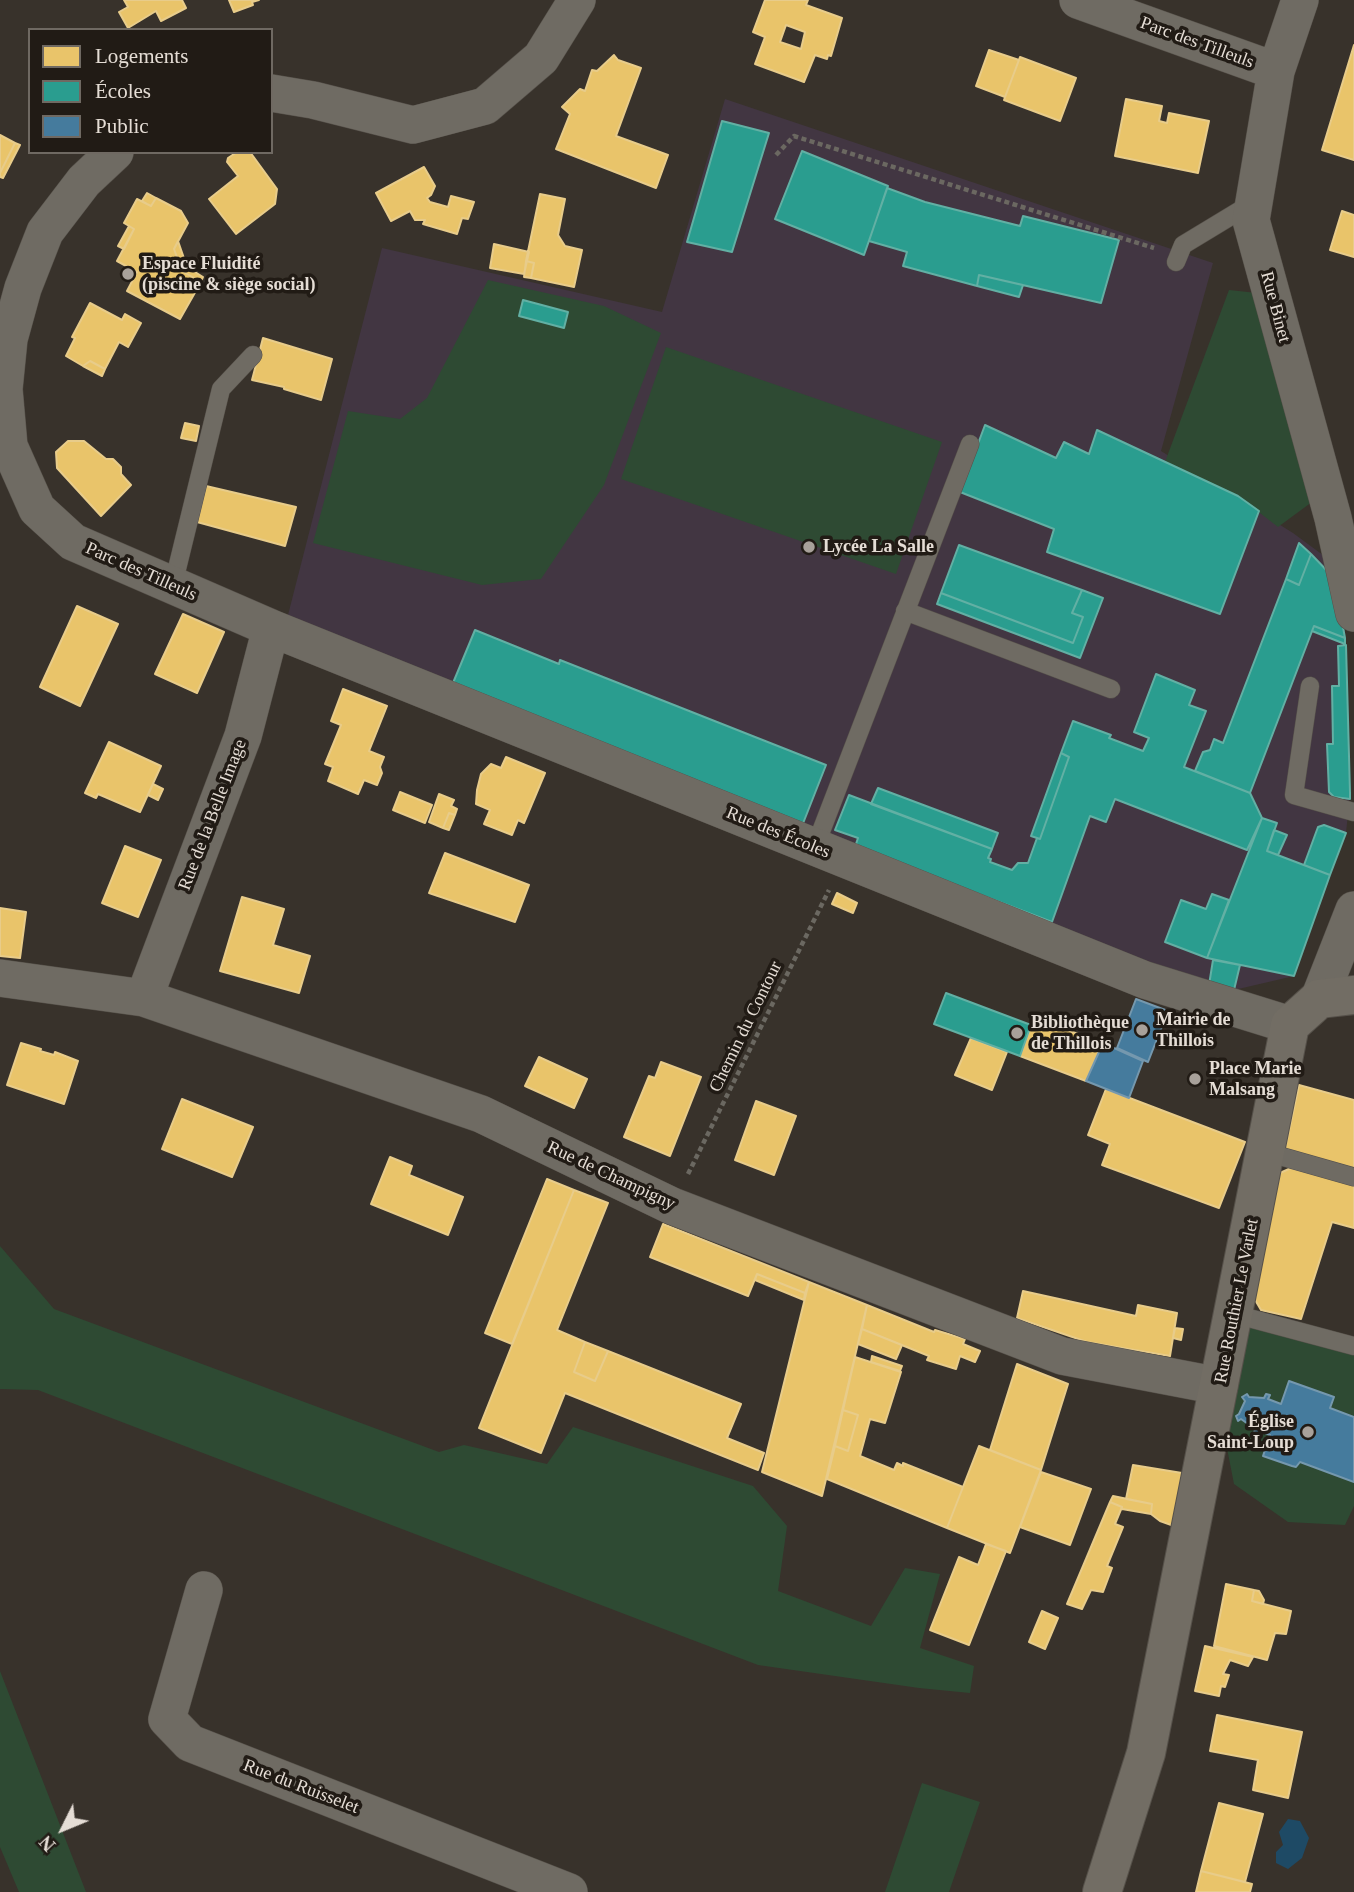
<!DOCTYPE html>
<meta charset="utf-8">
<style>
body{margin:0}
#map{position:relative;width:1354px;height:1892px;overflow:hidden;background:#38322b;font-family:Georgia,serif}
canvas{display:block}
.legend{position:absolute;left:28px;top:28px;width:245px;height:126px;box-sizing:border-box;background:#211b15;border:2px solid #6f6962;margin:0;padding:9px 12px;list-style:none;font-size:21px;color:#e5ddd5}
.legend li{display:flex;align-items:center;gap:14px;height:35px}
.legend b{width:35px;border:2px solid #6f6962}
.north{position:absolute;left:28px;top:1794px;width:70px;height:70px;-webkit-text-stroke:5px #211b15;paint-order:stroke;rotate:227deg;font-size:19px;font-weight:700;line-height:28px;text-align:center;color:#e5ddd5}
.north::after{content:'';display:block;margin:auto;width:24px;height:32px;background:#e5ddd5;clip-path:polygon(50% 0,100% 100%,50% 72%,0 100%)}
</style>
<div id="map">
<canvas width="1354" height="1892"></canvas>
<ul class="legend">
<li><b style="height:19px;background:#e9c46a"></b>Logements</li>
<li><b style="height:19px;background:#2a9d8f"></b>Écoles</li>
<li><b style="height:19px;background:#457b9d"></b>Public</li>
</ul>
<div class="north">N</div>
</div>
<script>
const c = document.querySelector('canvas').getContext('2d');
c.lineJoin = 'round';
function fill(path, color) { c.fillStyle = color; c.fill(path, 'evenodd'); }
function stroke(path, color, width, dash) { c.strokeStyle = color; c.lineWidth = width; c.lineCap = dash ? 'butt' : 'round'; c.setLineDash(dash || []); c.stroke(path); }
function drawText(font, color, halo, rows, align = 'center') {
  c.font = font + ' Georgia,serif'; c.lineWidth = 7; c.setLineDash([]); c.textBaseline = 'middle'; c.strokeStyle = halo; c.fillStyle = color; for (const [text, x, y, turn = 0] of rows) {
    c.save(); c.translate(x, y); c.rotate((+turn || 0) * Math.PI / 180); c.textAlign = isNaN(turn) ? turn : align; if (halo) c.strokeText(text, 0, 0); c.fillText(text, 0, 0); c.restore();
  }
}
fill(new Path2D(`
 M725 99 1213 263 1161 451 1293 533 1331 561 1345 632 1350 793 1346 833 1294 976 1234 990 1209 985 802 826 288 615 382 248 662 312Z`), '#423642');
fill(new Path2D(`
 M488 280 604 306 661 333 604 485 541 579 482 585 313 543 348 411 400 419 427 398Z
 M1229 290 1257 293 1312 502 1278 527 1238 496 1165 462Z
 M666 347 942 442 896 574 621 479Z
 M0 1246 54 1309 439 1452 464 1445 547 1464 573 1427 753 1486 787 1526 778 1591 871 1626 905 1568 940 1574 920 1648 974 1666 970 1693 919 1688 758 1665 38 1390 0 1389Z
 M1250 1325 1354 1355V1506L1345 1525 1288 1522 1234 1484 1225 1438Z
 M0 1671 86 1892H19L0 1847Z
 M922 1783 980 1802 949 1892H885Z`), '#2e4a33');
fill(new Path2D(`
 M1288 1819 1300 1821 1309 1838 1302 1858 1288 1869 1276 1863V1852L1283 1845 1279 1832Z`), '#1e4a65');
const homes = new Path2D(`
 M124 0H182L186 8 161 21 156 11 128 28 119 12 128 7Z
 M229 0H259L252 2 253 5 234 12Z
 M765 0H808L806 5 842 18 831 56 828 55 827 59 815 55 804 82 755 64 765 37 753 32ZM786 25 805 32 801 49 780 42Z
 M1354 45V160L1322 150Z
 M989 50 1019 60 1005 97 976 86Z
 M614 55 618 60 641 68 616 136 668 155 656 188 556 149 570 114 562 107 580 89 585 91 592 70 597 71Z
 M1020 57 1076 78 1060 121 1004 100Z
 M1126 99 1162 106 1159 121 1167 123 1169 113 1209 121 1198 173 1115 156Z
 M0 135 15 143 0 173Z
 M15 143 20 145 3 178 0 177V173Z
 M237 152H250L277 189 275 204 236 234 209 199 238 176 227 162 228 158Z
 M424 167 435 186 431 195 427 198 430 202 448 207 451 196 474 202 468 219 462 218 457 234 423 224 425 220H415L410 211 391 221 376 193Z
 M147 193 156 198 151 206 142 201Z
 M540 194 565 199 558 235 565 246 582 250 574 287 531 278 534 263 526 261Z
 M156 198 181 211 188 223 174 249 182 271 201 282 180 319 127 291 137 272 117 261 134 229 124 223 137 199 151 206Z
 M1342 211 1354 215V257L1330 250Z
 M129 226 134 229 124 249 118 246Z
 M178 241 187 267 203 277 201 282 182 271 174 249Z
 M494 244 529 252 524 274 490 268Z
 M526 261 534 263 531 278 524 277Z
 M90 303 122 320 125 314 141 323 128 347 119 342 105 369 90 361 83 366 66 356 75 338 72 337Z
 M263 338 332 359 321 400 284 389V387L252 380Z
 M90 361 105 369 102 376 83 366Z
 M185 423 199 426 196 441 181 438Z
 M68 441H84L106 459H113L121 467V474L131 485 101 516 57 468 56 452Z
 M206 486 296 507 285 546 197 522Z
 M77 606 118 624 80 706 40 687Z
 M183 614 224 632 197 693 155 674Z
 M343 689 387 706 369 751 384 757 380 767 382 773 377 785 364 780 358 794 328 781 333 767 325 764 341 725 331 721Z
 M109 742 161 766 140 812 98 794 96 798 85 793Z
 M506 757 545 773 524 823 518 820 512 835 484 824 490 810 476 804 477 790 481 774 491 764 501 768Z
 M153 784 163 789 158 800 148 795Z
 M400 792 432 805 425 823 393 810Z
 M439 794 454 800 451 806 457 809 455 815 449 813 443 828 429 822Z
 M449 813 455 815 449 830 443 828Z
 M125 846 161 860 138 917 102 903Z
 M445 853 529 885 515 922 429 893Z
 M837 893 857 903 853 913 832 904Z
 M242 897 284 909 273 945 310 956 299 993 220 971Z
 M0 908 26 912 20 958 0 956Z
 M1034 1018 1103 1043 1086 1081 1020 1056Z
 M971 1038 1007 1052 992 1090 955 1075Z
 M21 1043 41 1049 40 1051 54 1055 55 1052 78 1061 64 1104 7 1085Z
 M539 1057 587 1079 574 1108 525 1086Z
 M661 1062 701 1077 670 1156 624 1137 649 1076 655 1078Z
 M1299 1085 1354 1100V1168L1285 1149Z
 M1106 1089 1245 1142 1219 1208 1102 1165 1110 1144 1088 1135Z
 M182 1099 253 1127 232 1177 162 1149Z
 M756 1101 796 1116 774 1175 735 1160Z
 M390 1157 412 1166 409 1175 463 1197 448 1235 371 1204Z
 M1291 1168 1354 1185V1228L1332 1222 1301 1319 1261 1310 1254 1298 1280 1173Z
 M547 1179 574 1190 512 1344 485 1333Z
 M574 1190 608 1203 557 1330 585 1342 574 1372 595 1381 608 1351 741 1404 727 1438 764 1453 758 1470 565 1393 541 1453 479 1428Z
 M663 1224 809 1282 805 1293 757 1274 748 1296 650 1257Z
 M757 1274 805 1293 804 1300 755 1280Z
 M809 1282 867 1305 822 1496 762 1472Z
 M1023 1291 1136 1316 1138 1305 1177 1313 1170 1356 1087 1342 1017 1318Z
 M867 1305 934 1332 935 1330 965 1339 963 1344 980 1351 975 1362 960 1356 956 1369 927 1360 929 1356 862 1329Z
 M1175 1328 1183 1329 1181 1340 1173 1338Z
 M862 1329 902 1345 896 1359 858 1344Z
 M585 1342 608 1351 595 1381 574 1372Z
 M872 1356 902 1366 900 1371 871 1362Z
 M855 1357 901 1372 885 1423 870 1419 860 1456 894 1470 897 1463 903 1466V1463L963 1487 947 1528 827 1479 835 1446 848 1451 858 1415 843 1410Z
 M1017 1364 1068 1384 1041 1470 990 1450Z
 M843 1410 858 1415 848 1451 835 1446Z
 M979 1446 1041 1470 1010 1553 947 1528Z
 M1133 1465 1182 1473 1174 1526 1160 1521 1151 1514 1152 1504 1126 1499Z
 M1041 1472 1091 1489 1070 1545 1020 1527Z
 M1113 1496 1152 1504 1151 1514 1122 1509V1507L1110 1502Z
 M1110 1502 1122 1507 1115 1524 1123 1527 1107 1566 1112 1568 1103 1592 1091 1590 1082 1609 1067 1604Z
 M986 1544 1006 1551 969 1645 930 1630 959 1557 978 1565Z
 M1226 1584 1254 1590 1252 1601 1291 1611 1286 1634 1275 1633 1267 1660 1214 1646Z
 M1254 1590 1259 1591 1264 1600 1263 1604 1252 1601Z
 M1042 1611 1058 1618 1045 1649 1029 1642Z
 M1205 1646 1253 1657 1248 1666 1230 1660 1223 1674 1229 1675 1225 1687 1221 1686 1219 1696 1195 1691Z
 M1217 1715 1302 1732 1288 1798 1253 1790 1258 1760 1210 1751Z
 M1219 1803 1263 1814 1245 1882 1201 1871Z
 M1201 1871 1252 1884 1250 1892H1196Z`);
fill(homes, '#e9c46a');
stroke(homes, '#e8cc8a', 2);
const schools = new Path2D(`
 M722 121 769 133 732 252 687 242Z
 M802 151 888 186 864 255 775 219Z
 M887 188 925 202 1020 226 1023 216 1119 240 1101 303 979 275 977 286 903 266 907 252 869 241Z
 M979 275 1023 285 1019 297 977 286Z
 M523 300 568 312 564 328 519 316Z
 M985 425 1056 458 1064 442 1089 454 1097 430 1238 496 1259 511 1220 614 1047 552 1054 529 960 492Z
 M1299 543 1311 554 1299 585 1286 579Z
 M959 545 1082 590 1072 613 1083 617 1073 643 941 593Z
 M1311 554 1334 578 1345 638 1314 626 1250 793 1195 771 1203 752 1210 750 1214 739 1223 743 1286 579 1299 585Z
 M1082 590 1103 598 1080 658 937 604 941 593 1073 643 1083 617 1072 613Z
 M1314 626 1345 638V644L1312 631Z
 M475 630 559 664 560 660 826 765 802 826 453 683Z
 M1346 645 1350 793V799L1334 797 1329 792 1327 744H1333L1332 686H1339L1338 646Z
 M1156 674 1195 690 1189 705 1206 711 1184 767 1250 793 1262 818 1247 850 1115 799 1106 822 1090 816 1052 922 855 847 858 838 835 830 849 795 992 849 988 858 991 859 990 862 1012 870 1018 863H1028L1037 838 1040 839 1069 757 1061 753 1073 721 1111 735 1109 738 1143 751 1149 738 1134 732Z
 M1061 753 1069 757 1040 839 1031 836Z
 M878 788 998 833 992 849 871 804Z
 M1262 818 1277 823 1267 851 1330 875 1294 976 1207 958Z
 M1324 825 1346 833 1330 875 1304 865 1318 827Z
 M1274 830 1287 835 1278 855 1267 851Z
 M1212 894 1229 900 1207 958 1165 942 1181 900 1206 909Z
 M1213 960 1240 965 1234 990 1209 985Z
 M946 993 1031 1025 1020 1056 934 1024Z`);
fill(schools, '#2a9d8f');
stroke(schools, '#62b0a4', 2);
const public = new Path2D(`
 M1136 999 1168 1011 1148 1062 1117 1048Z
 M1103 1043 1143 1061 1129 1098 1086 1081Z
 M1289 1381 1334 1397 1330 1408 1354 1417V1482L1300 1462 1296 1467 1292 1466 1263 1456 1270 1435 1260 1431 1258 1435 1254 1433 1255 1429 1241 1419 1238 1421 1236 1416 1239 1414 1245 1401 1242 1397 1247 1394 1249 1397 1264 1398 1266 1394 1270 1395 1268 1399 1281 1404Z`);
fill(public, '#457b9d');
stroke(public, '#7598ae', 2);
const lane = new Path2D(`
 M1176 262 1183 245 1254 202
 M173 585 221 389 253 355
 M905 611 1111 689
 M1310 686 1294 795 1354 812
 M815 847 970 444
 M1266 1152 1354 1177
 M1234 1314 1354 1346`);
const street = new Path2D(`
 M1078 0 1276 71
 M1300 0 1276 71 1251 220 1333 518 1354 613
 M271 93 313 100 413 125 485 106 541 58 577 0
 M115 152 84 181 45 232 23 288 9 339 4 389 9 446 37 509 73 542 271 628 1145 980 1290 1025
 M0 978 144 998 481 1114 672 1206 1062 1356 1219 1386
 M144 998 243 736 271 628
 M1319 999 1354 910
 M204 1590 167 1719 190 1743 569 1892`);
const secondary = new Path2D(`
 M1102 1892 1146 1753 1290 1025 1319 999 1354 995`);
stroke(lane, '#56514a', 19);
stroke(street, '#56514a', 38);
stroke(secondary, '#56514a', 40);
stroke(new Path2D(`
 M776 155 794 136 1154 248
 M688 1174 829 890`), '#6b6861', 4.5, [5, 3.5]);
stroke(lane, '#6f6b63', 18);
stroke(street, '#6f6b63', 37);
stroke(secondary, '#726d64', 38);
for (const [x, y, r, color] of [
 [128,274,7,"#a8a19a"],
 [809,547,7,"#a8a19a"],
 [1142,1030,7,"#a8a19a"],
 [1017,1033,7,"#a8a19a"],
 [1195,1079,7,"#a8a19a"],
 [1308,1432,7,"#a8a19a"]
]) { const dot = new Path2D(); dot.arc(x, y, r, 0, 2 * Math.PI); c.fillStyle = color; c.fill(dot); stroke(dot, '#211b15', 2.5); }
drawText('18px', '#e5ddd5', '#211b15', [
 ["Parc des Tilleuls",1197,43,20],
 ["Rue Binet",1275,307,75],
 ["Parc des Tilleuls",141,572,24],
 ["Rue de la Belle Image",213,815,-69],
 ["Rue des Écoles",778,833,22],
 ["Chemin du Contour",746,1027,-64],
 ["Rue de Champigny",611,1176,25],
 ["Rue Routhier Le Varlet",1237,1301,-79],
 ["Rue du Ruisselet",301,1787,21]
]);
drawText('bold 18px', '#e5ddd5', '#211b15', [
 ["Espace Fluidité",142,264],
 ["(piscine & siège social)",142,285],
 ["Lycée La Salle",823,547],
 ["Mairie de",1156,1020],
 ["Thillois",1156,1041],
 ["Bibliothèque",1031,1023],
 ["de Thillois",1031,1044],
 ["Place Marie",1209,1069],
 ["Malsang",1209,1090],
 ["Église",1294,1422,"right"],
 ["Saint-Loup",1294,1443,"right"]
], 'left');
</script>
